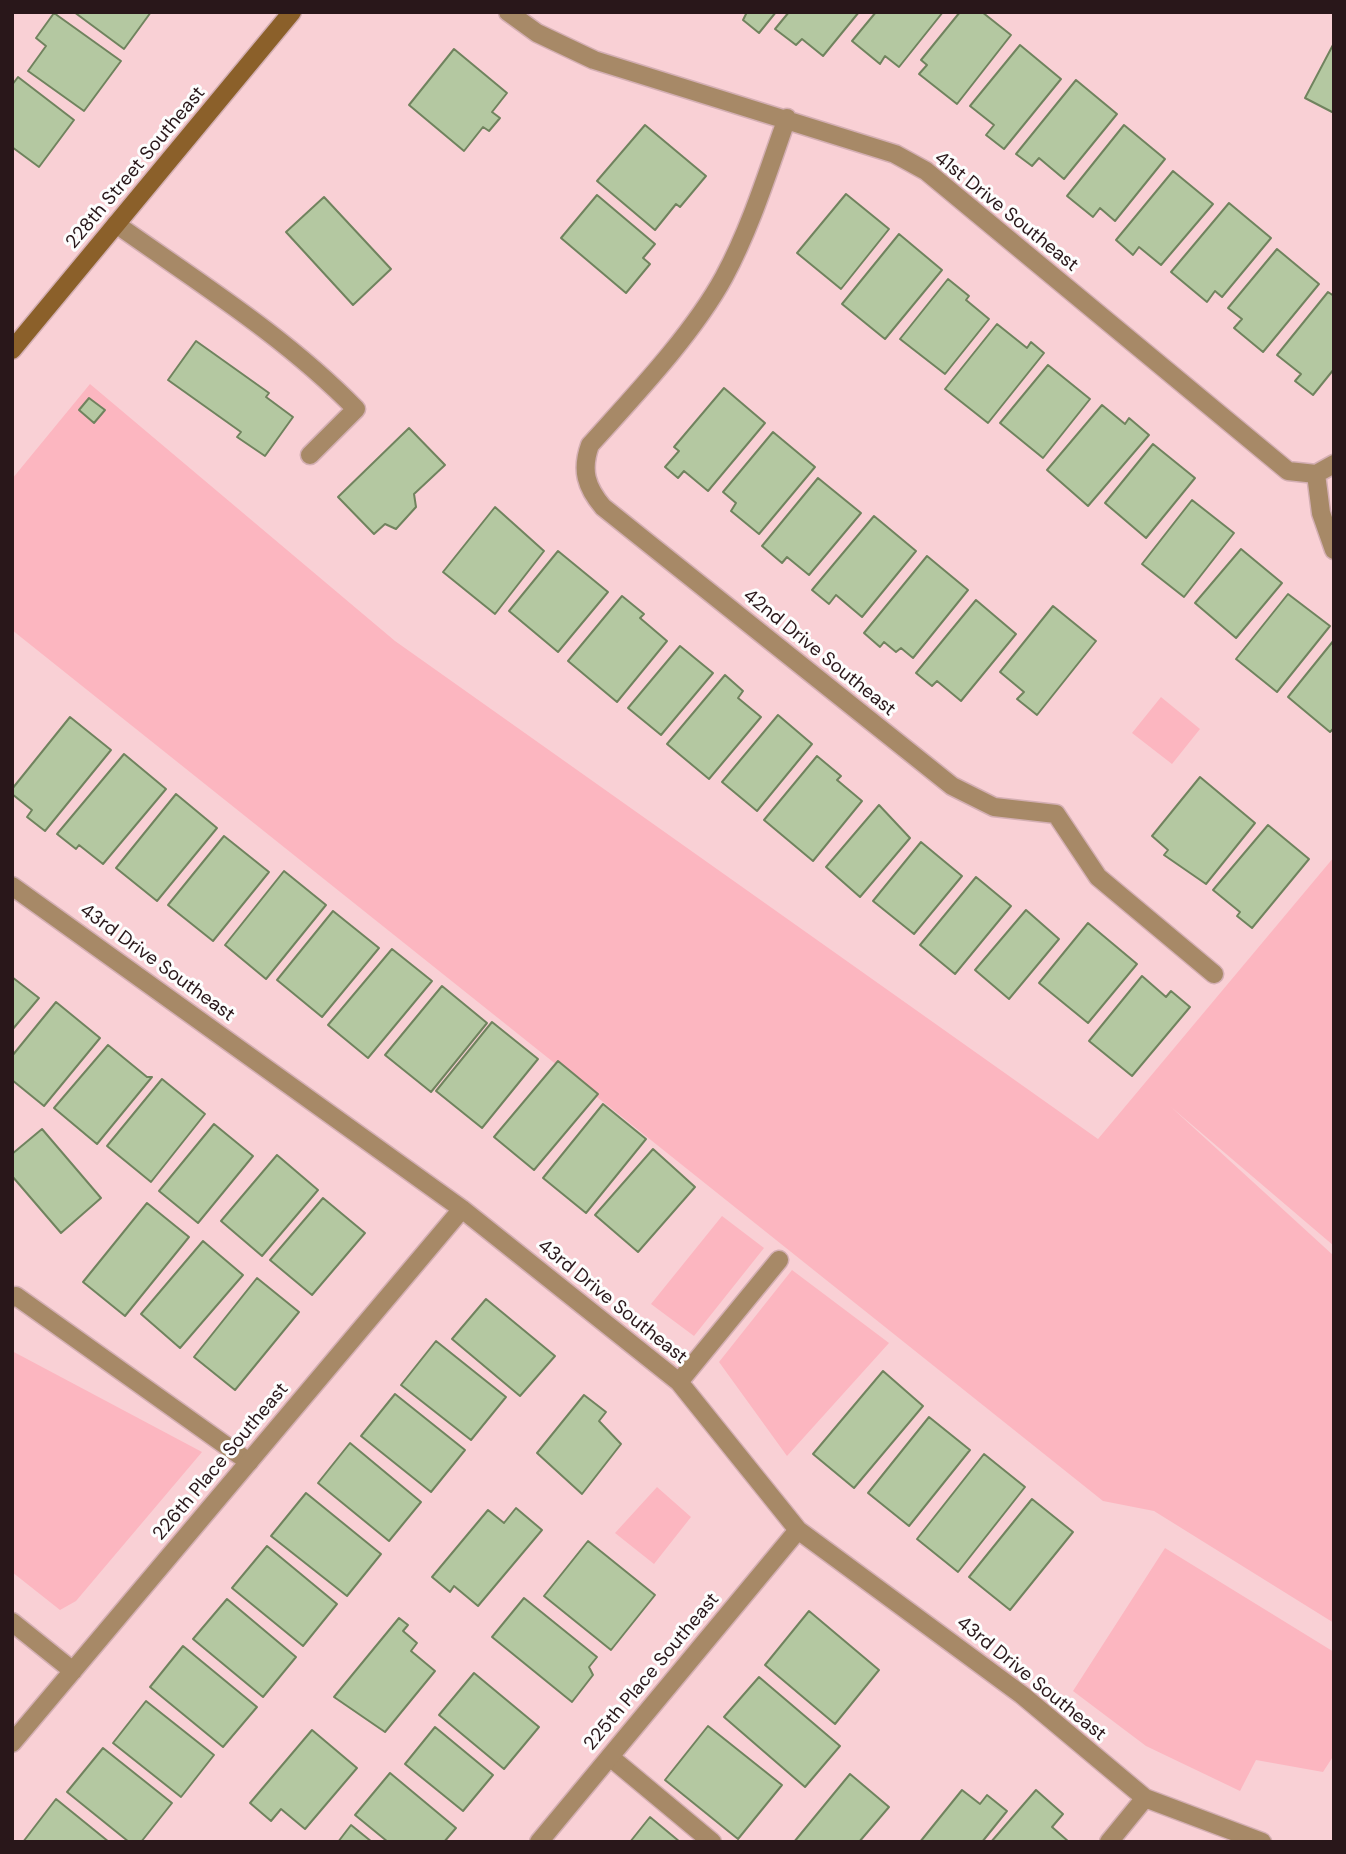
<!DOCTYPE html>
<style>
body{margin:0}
#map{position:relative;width:1346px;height:1854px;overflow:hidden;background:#f9d0d5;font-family:"DM Sans",sans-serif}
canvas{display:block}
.frame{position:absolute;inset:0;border:14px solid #29171a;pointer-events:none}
</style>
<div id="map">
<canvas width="1346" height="1854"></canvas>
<div class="frame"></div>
</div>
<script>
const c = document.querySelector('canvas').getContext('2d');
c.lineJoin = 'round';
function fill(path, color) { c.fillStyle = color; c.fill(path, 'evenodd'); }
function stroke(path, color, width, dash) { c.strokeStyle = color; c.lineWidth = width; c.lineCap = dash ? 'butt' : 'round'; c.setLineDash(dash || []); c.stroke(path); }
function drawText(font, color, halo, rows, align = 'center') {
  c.font = font + ' "DM Sans",sans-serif'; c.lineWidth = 6; c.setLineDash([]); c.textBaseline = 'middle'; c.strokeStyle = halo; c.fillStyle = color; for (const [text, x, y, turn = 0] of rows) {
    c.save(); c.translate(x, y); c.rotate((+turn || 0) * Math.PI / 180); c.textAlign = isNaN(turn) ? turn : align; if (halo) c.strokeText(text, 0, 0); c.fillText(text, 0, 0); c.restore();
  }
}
fill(new Path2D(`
 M90 384 395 641 1098 1139 1334 857V1246L1171 1107 1334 1256V1623L1154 1511 1103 1501 12 630V479Z
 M1161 697 1200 729 1172 764 1132 733Z
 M722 1216 764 1248 694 1336 651 1304Z
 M792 1270 889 1343 787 1456 719 1362Z
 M12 1351 202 1452 76 1601 60 1610 12 1572Z
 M657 1487 691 1517 654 1564 615 1533Z
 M1165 1548 1334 1652V1755L1323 1772 1256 1760 1240 1791 1146 1746 1073 1691Z`), '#fcb6c0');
const building = new Path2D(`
 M74 12H151L124 49Z
 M747 12H776L759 33 743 20Z
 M789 12H859L823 56 802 39 796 45 775 29Z
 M876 12H943L899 67 885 56 880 64 852 41Z
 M960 12H982L1011 35 957 104 919 74 927 65 921 60Z
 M54 13 121 61 84 111 28 71 46 46 36 38Z
 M1334 43V113L1305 98Z
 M1020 45 1061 79 1004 149 986 135 994 125 970 106Z
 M454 49 507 93 492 112 500 118 489 131 483 127 464 151 409 105Z
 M18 77 74 120 39 167 12 147V85Z
 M1076 80 1117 114 1064 179 1039 158 1032 166 1016 154Z
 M645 125 706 176 680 207 676 204 655 230 597 181Z
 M1124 125 1165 159 1115 221 1100 208 1093 217 1067 196Z
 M1173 171 1213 204 1161 265 1139 247 1133 255 1116 240Z
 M846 194 889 229 841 289 797 253Z
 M597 195 655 244 643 258 650 264 626 293 561 238Z
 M324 197 391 269 353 305 286 232Z
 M1229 203 1271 238 1222 297 1215 291 1207 302 1171 272Z
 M899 234 942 270 885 339 842 304Z
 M1277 249 1319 284 1263 352 1234 328 1242 319 1228 308Z
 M948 279 969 296 966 300 989 319 945 374 900 339Z
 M1328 292 1334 296V369L1313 395 1295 381 1301 374 1277 355Z
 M997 324 1027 348 1031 342 1044 353 988 423 945 389Z
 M196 341 269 393 266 397 293 417 265 456 237 437 241 432 168 380Z
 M1048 365 1090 399 1043 458 1000 423Z
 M724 388 765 423 708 491 684 471 678 478 665 467 679 451 674 447Z
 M89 398 105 410 94 423 79 410Z
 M1102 405 1125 424 1129 418 1149 435 1088 506 1047 470Z
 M409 428 445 465 414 494 416 507 396 529 385 524 374 534 338 497Z
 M773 432 815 467 759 534 731 511 736 503 723 492Z
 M1153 444 1195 478 1146 538 1105 503Z
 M818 478 861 513 809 575 787 557 782 563 762 546Z
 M1192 500 1234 533 1184 597 1142 564Z
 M495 507 544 551 495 614 443 572Z
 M874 516 916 551 862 617 836 595 829 604 812 590Z
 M1241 549 1282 583 1236 638 1195 603Z
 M558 551 608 592 558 652 509 611Z
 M927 556 968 590 913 658 901 648 896 652 884 642 880 647 864 633Z
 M1288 594 1330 626 1277 692 1236 659Z
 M622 596 644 614 640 618 667 641 617 702 568 661Z
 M976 600 1016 634 961 701 937 681 932 686 916 673Z
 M1053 606 1096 641 1037 715 1017 699 1024 692 1000 672Z
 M1334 640V728L1330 732 1288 697Z
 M680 646 713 673 661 735 628 708Z
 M725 675 743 691 738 698 761 717 709 779 667 744Z
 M778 715 812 744 757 811 722 782Z
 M70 717 111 750 45 831 27 817 32 810 12 794V789Z
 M124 754 166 789 103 864 79 845 76 849 57 834Z
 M817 756 841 776 837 780 862 801 813 861 764 820Z
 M1200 777 1255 823 1206 884 1164 855 1168 850 1152 836Z
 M176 794 217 828 157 901 116 868Z
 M879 805 910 838 860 897 826 867Z
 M1268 825 1309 859 1252 928 1237 916 1240 912 1213 890Z
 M224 836 269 872 213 941 168 905Z
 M921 842 962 876 914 934 873 901Z
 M284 871 326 905 266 979 225 945Z
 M976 877 1011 906 955 974 920 945Z
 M1026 910 1059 939 1009 999 975 970Z
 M333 911 379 948 322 1017 277 980Z
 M1088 923 1137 964 1088 1023 1039 983Z
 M392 949 432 981 368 1058 328 1025Z
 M1142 976 1166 997 1171 991 1190 1007 1132 1076 1089 1041Z
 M12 977 39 998 12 1030Z
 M442 986 487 1023 431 1092 385 1055Z
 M56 1002 100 1038 44 1106 12 1080V1056Z
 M492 1022 538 1059 482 1128 436 1091Z
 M108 1045 147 1077H152L97 1144 54 1108Z
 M558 1061 598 1094 534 1170 494 1137Z
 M162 1079 205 1114 151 1182 107 1146Z
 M603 1104 646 1139 586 1213 543 1178Z
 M214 1124 253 1156 198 1223 159 1191Z
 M42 1129 101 1198 61 1233 12 1176V1154Z
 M653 1149 695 1187 638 1252 595 1215Z
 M277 1155 318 1190 262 1256 221 1221Z
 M323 1198 365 1233 312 1295 270 1260Z
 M147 1203 189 1237 125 1316 83 1282Z
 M203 1241 243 1275 180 1348 141 1314Z
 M257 1278 299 1312 235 1390 194 1357Z
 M486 1299 555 1356 520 1396 452 1339Z
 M436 1341 506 1397 471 1440 401 1385Z
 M883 1371 923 1406 854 1488 813 1454Z
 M395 1394 465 1450 431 1492 361 1436Z
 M584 1395 606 1412 599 1421 621 1444 582 1494 537 1453Z
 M929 1417 970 1450 909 1526 868 1493Z
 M350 1443 421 1502 389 1541 318 1483Z
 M984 1454 1025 1487 958 1572 917 1539Z
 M306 1493 381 1554 347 1596 271 1536Z
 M1032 1499 1073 1532 1010 1610 969 1577Z
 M516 1508 542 1530 478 1606 454 1586 450 1592 432 1577 488 1510 504 1523Z
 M588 1541 655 1595 611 1650 544 1596Z
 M267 1546 337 1604 303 1646 232 1588Z
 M524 1598 597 1657 589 1667 593 1675 572 1702 492 1637Z
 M227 1599 296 1657 263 1697 193 1639Z
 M809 1611 879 1670 835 1724 765 1665Z
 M399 1618 408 1625 403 1631 417 1643 411 1651 435 1671 385 1732 334 1697Z
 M183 1646 257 1707 223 1747 150 1687Z
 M474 1673 539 1727 504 1769 439 1715Z
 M759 1677 840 1746 805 1787 724 1717Z
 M146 1701 214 1755 181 1797 113 1743Z
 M708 1726 782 1785 738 1839 665 1780Z
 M435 1727 493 1775 463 1811 405 1764Z
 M312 1730 357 1768 305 1829 281 1809 271 1821 250 1803Z
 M103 1748 172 1803 141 1842H129L67 1792Z
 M390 1773 456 1828 444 1842H388L355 1815Z
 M850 1774 889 1807 859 1842H794Z
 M962 1790 980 1804 987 1795 1007 1811 982 1842H920Z
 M1036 1790 1063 1814 1052 1827 1069 1842H991Z
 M56 1799 109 1842H23Z
 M650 1817 680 1842H630Z
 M351 1825 372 1842H338Z`);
fill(building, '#b4c8a1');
stroke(building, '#70835e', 2);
const service = new Path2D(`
 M116 224C198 282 286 337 356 409L310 455
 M12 1298 16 1296 249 1462
 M610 1757 712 1842`);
const minor = new Path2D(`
 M508 12 537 33 594 60 895 154 926 171 1288 471 1316 474 1334 464
 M787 118C768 171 751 227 724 277 693 334 634 396 590 445 581 470 586 487 603 507L952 786 994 807 1056 814 1098 877 1214 974
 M1316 474 1321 513 1334 550
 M12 886 462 1209 679 1382 798 1530 1022 1695 1145 1798 1262 1842
 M679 1382 779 1260
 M12 1622 73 1671
 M12 1743 462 1209
 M539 1842 798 1530
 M1109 1842 1145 1798`);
const secondary = new Path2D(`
 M12 350 292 12`);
stroke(service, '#d4afb3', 21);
stroke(minor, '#d4afb3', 21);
stroke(secondary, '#d4afb3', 21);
stroke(service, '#a78967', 18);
stroke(minor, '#a78967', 18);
stroke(secondary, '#8b602a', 18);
drawText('19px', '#29171a', '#fdfdfd', [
 ["228th Street Southeast",136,168,-50],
 ["41st Drive Southeast",1006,212,39],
 ["42nd Drive Southeast",819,653,39],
 ["43rd Drive Southeast",157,963,36],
 ["43rd Drive Southeast",612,1302,39],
 ["226th Place Southeast",221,1462,-50],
 ["225th Place Southeast",652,1672,-50],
 ["43rd Drive Southeast",1031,1679,39]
]);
</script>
